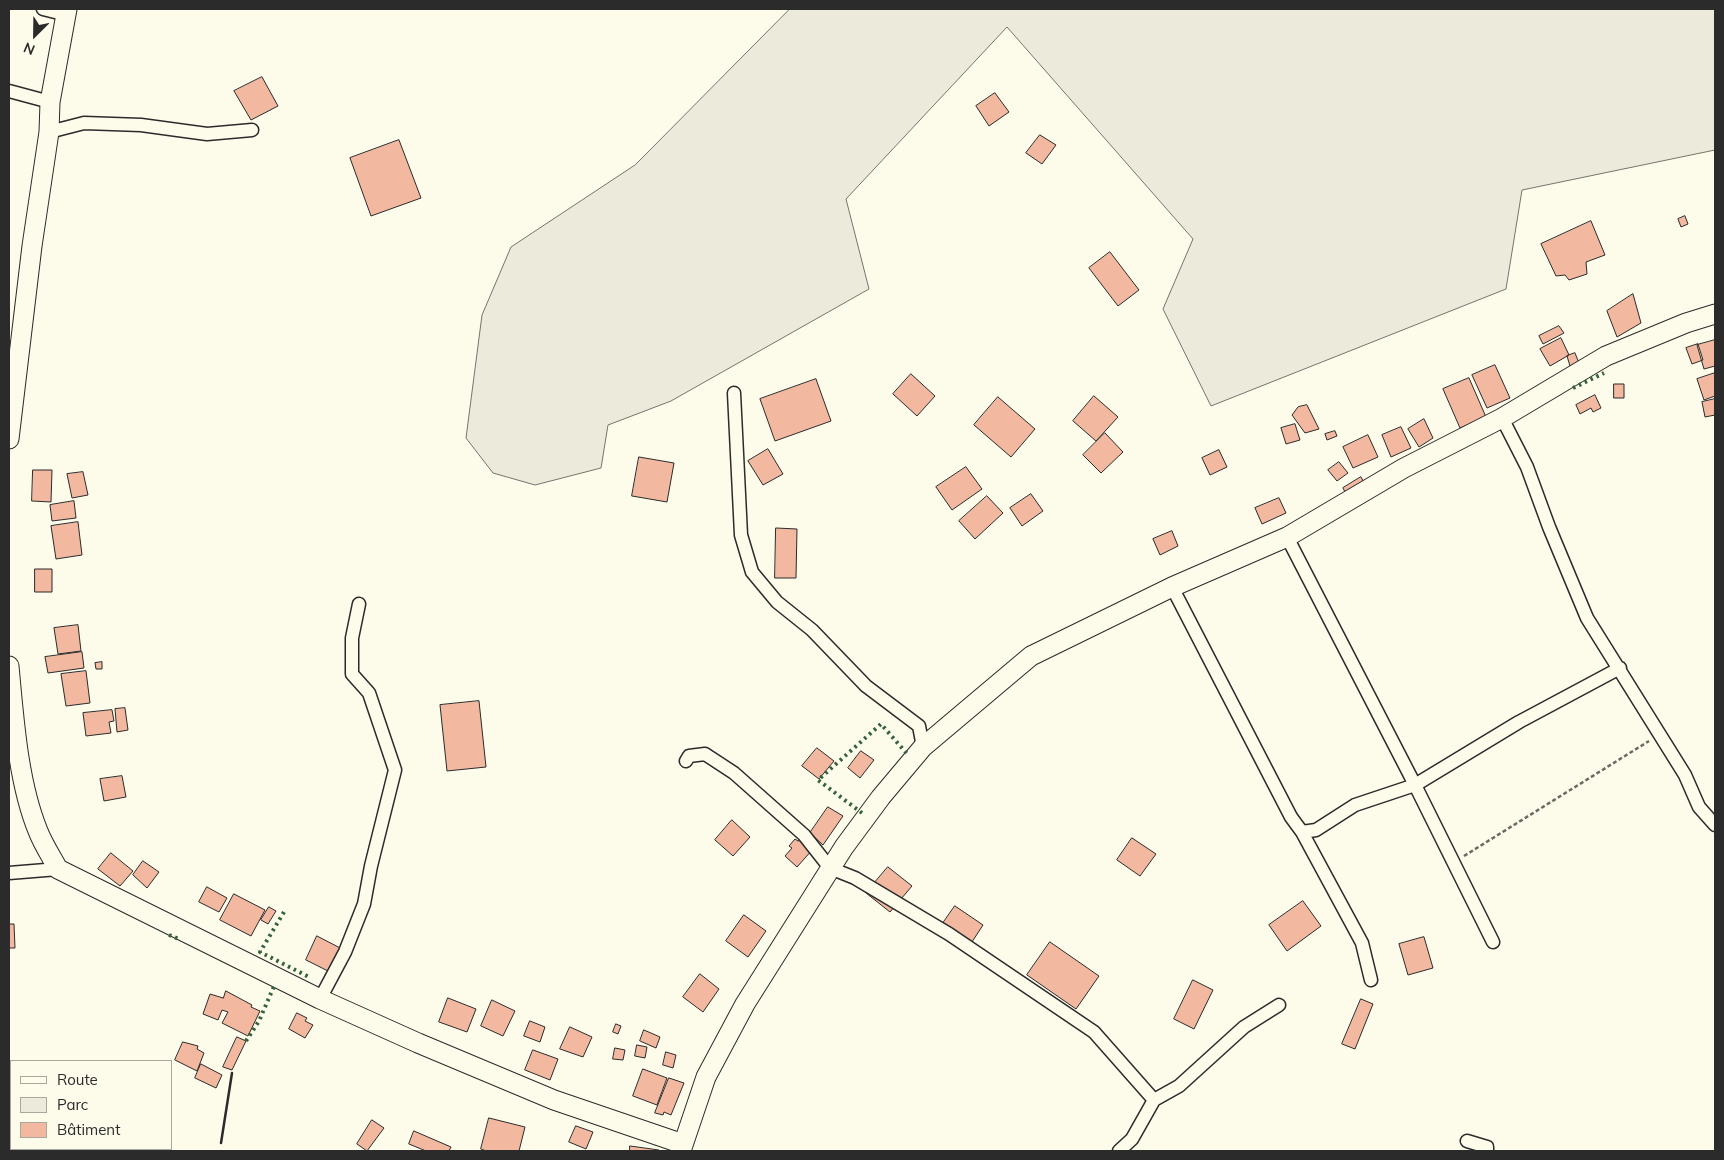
<!DOCTYPE html>
<meta charset="utf-8">
<style>
body{margin:0}
#map{position:relative;width:1724px;height:1160px;overflow:hidden;background:#fdfbea;font-family:Mulish,sans-serif}
canvas{display:block}
.frame{position:absolute;inset:0;border:10px solid #2b2b2b;pointer-events:none}
.legend{position:absolute;left:10px;top:1060px;width:162px;height:90px;box-sizing:border-box;background:#fdfbea;border:1px solid #a9a89e;margin:0;padding:6px 9px;list-style:none;font-size:15px;color:#2b2b2b}
.legend li{display:flex;align-items:center;gap:10px;height:25px}
.legend b{width:25px;border:1px solid #a9a89e}
.north{position:absolute;left:10px;top:10px;width:50px;height:50px;-webkit-text-stroke:4px #fdfbea;paint-order:stroke;rotate:203deg;font-size:14px;font-weight:700;line-height:20px;text-align:center;color:#2b2b2b}
.north::after{content:'';display:block;margin:auto;width:18px;height:22px;background:#2b2b2b;clip-path:polygon(50% 0,100% 100%,50% 72%,0 100%)}
</style>
<div id="map">
<canvas width="1724" height="1160"></canvas>
<div class="frame"></div>
<ul class="legend">
<li><b style="height:6px;background:#fdfbea"></b>Route</li>
<li><b style="height:14px;background:#ecebdb"></b>Parc</li>
<li><b style="height:14px;background:#f2b8a0"></b>Bâtiment</li>
</ul>
<div class="north">N</div>
</div>
<script>
const c = document.querySelector('canvas').getContext('2d');
c.lineJoin = 'round';
function fill(path, color) { c.fillStyle = color; c.fill(path, 'evenodd'); }
function stroke(path, color, width, dash) { c.strokeStyle = color; c.lineWidth = width; c.lineCap = dash ? 'butt' : 'round'; c.setLineDash(dash || []); c.stroke(path); }
const green = new Path2D(`
 M790 9H1715V150L1522 190 1506 289 1211 406 1163 309 1193 239 1007 27 846 199 869 289 671 401 608 425 601 468 535 485 493 473 466 438 482 315 511 247 635 165Z`);
fill(green, '#ecebdb');
stroke(green, '#74746e', 1);
const building = new Path2D(`
 M262 77 278 106 251 120 234 91Z
 M995 93 1009 112 989 126 976 106Z
 M1040 135 1056 145 1042 164 1026 153Z
 M399 140 421 198 371 216 350 158Z
 M1685 216 1688 224 1681 227 1678 219Z
 M1591 221 1605 255 1586 262 1587 274 1569 280 1565 275 1556 276 1541 244Z
 M1110 252 1139 290 1118 306 1089 268Z
 M1633 294 1641 323 1617 337 1607 311Z
 M1559 326 1564 333 1543 344 1539 336Z
 M1561 338 1569 355 1550 366 1540 349Z
 M1715 340V366L1704 369 1697 345Z
 M1698 344 1703 360 1692 364 1686 348Z
 M1575 353 1579 363 1570 366 1567 356Z
 M1495 365 1510 398 1487 408 1472 375Z
 M1715 373V396L1704 400 1697 379Z
 M911 374 935 396 917 416 893 394Z
 M1469 378 1486 417 1460 428 1443 389Z
 M816 379 831 421 775 441 760 399Z
 M1614 384H1624V398H1614Z
 M1595 395 1601 408 1593 412 1591 408 1580 414 1576 405Z
 M1094 396 1118 417 1096 441 1073 421Z
 M998 397 1035 429 1011 457 974 425Z
 M1715 399V415L1705 417 1702 402Z
 M1307 405 1319 429 1305 433 1292 415 1298 407Z
 M1424 419 1433 438 1419 447 1408 429Z
 M1295 424 1300 440 1286 444 1281 428Z
 M1401 427 1411 448 1391 457 1382 435Z
 M1335 431 1337 436 1327 440 1325 434Z
 M1105 433 1123 452 1101 473 1083 455Z
 M1368 435 1378 457 1353 468 1343 447Z
 M768 449 783 474 763 485 748 461Z
 M1219 450 1227 467 1210 475 1202 458Z
 M639 457 674 463 667 502 632 496Z
 M1339 462 1348 473 1337 481 1328 470Z
 M966 467 982 489 952 510 936 487Z
 M33 470H52L51 502 32 501Z
 M83 472 88 495 72 498 67 474Z
 M1361 477 1369 492 1350 502 1343 488Z
 M1031 494 1043 511 1022 526 1010 508Z
 M987 496 1003 513 975 539 959 521Z
 M1279 498 1286 513 1262 524 1255 508Z
 M74 501 76 518 52 521 50 505Z
 M78 522 82 555 56 559 51 526Z
 M776 528 797 529 796 578H775Z
 M1172 531 1178 546 1160 555 1153 539Z
 M35 569H52V592H35Z
 M78 625 81 651 58 654 54 628Z
 M82 652 84 668 48 673 45 657Z
 M102 662V669H96L95 663Z
 M86 671 90 703 66 706 61 674Z
 M479 701 486 767 447 771 440 705Z
 M125 708 128 730 117 732 115 709Z
 M112 710 114 721 109 722 111 733 86 736 83 713Z
 M817 748 834 761 819 779 802 766Z
 M861 751 874 760 860 778 848 768Z
 M122 776 126 797 104 801 100 779Z
 M828 807 843 816 823 845 810 833Z
 M732 820 750 837 733 856 715 840Z
 M801 838 813 849 797 867 785 856 792 848 789 846 795 839 798 841Z
 M1132 838 1156 854 1140 876 1117 860Z
 M111 853 133 871 120 886 98 869Z
 M143 861 159 872 147 888 133 875Z
 M888 867 912 886 890 912 866 893Z
 M207 887 227 898 219 912 199 902Z
 M234 894 265 910 251 936 220 920Z
 M1303 901 1321 926 1287 951 1269 925Z
 M955 906 983 925 970 945 941 926Z
 M269 907 276 911 268 924 261 920Z
 M744 915 766 931 748 957 726 941Z
 M9 924H14L15 948H9Z
 M317 936 344 950 332 973 306 960Z
 M1424 937 1433 968 1408 975 1399 944Z
 M1050 942 1099 976 1076 1009 1027 975Z
 M700 974 719 989 703 1012 683 997Z
 M1193 980 1213 990 1194 1029 1174 1019Z
 M226 991 252 1005 251 1007 260 1011 248 1036 222 1023 228 1012 222 1010 218 1020 203 1014 210 994 223 998Z
 M448 998 476 1009 467 1032 439 1022Z
 M1361 999 1373 1004 1355 1049 1342 1044Z
 M492 1000 515 1011 503 1036 481 1026Z
 M297 1013 307 1018 305 1021 313 1025 305 1038 289 1029Z
 M530 1021 545 1027 540 1042 524 1036Z
 M616 1024 621 1026 618 1034 613 1032Z
 M570 1027 592 1037 583 1057 560 1049Z
 M644 1030 660 1037 656 1048 640 1041Z
 M237 1037 246 1041 232 1070 223 1067Z
 M183 1042 198 1046 197 1049 204 1053 197 1071 175 1060Z
 M637 1045 647 1047 645 1058 635 1056Z
 M615 1048 625 1050 623 1060 613 1059Z
 M533 1050 558 1059 550 1080 525 1070Z
 M666 1052 676 1055 673 1068 663 1065Z
 M201 1064 222 1075 216 1088 195 1078Z
 M643 1069 667 1078 657 1105 633 1096Z
 M669 1078 684 1083 671 1115 664 1112 663 1115 655 1113Z
 M489 1118 525 1127 519 1151H486L481 1149Z
 M372 1120 384 1128 367 1151 357 1144Z
 M576 1126 593 1132 586 1149 569 1142Z
 M414 1131 451 1147 449 1151H426L409 1144Z
 M630 1146 659 1150V1151H630Z`);
fill(building, '#f2b8a0');
stroke(building, '#2b2b2b', 1);
const street = new Path2D(`
 M43 9 67 15
 M9 91 50 102
 M49 132 84 123 141 125 207 134 252 130
 M734 393 741 535 752 572 777 602 812 630 866 686 919 726 923 747
 M1502 418 1527 467 1549 527 1587 618 1685 775 1699 807 1715 825
 M1287 537 1415 785 1519 722 1620 668
 M1172 587 1291 817 1302 832 1316 830 1355 805 1415 785 1493 942
 M686 761 689 756 705 754 734 773 804 835 830 868 855 878 949 934 1094 1032 1154 1100 1132 1139 1119 1151
 M1302 832 1362 943 1371 980
 M9 873 58 869
 M320 999 345 952 364 904 371 866 395 770 369 693 352 674V638L359 604
 M1154 1100 1179 1086 1244 1027 1279 1005
 M1467 1141 1487 1147V1151`);
const secondary = new Path2D(`
 M9 439 32 246 49 132 50 102 67 9
 M9 666C14 719 18 782 38 831 43 844 51 856 58 869L320 999 418 1043 554 1100 683 1144
 M681 1151 706 1077 745 1004 844 847 881 797 923 747 1031 656 1172 587 1287 537 1404 468 1502 418 1606 356 1686 323 1715 314`);
stroke(street, '#2b2b2b', 15);
stroke(secondary, '#2b2b2b', 21);
stroke(new Path2D(`
 M1464 856 1649 741`), '#6a6964', 2.5, [4, 2.5]);
stroke(street, '#fdfbea', 12);
stroke(secondary, '#fdfbea', 19);
stroke(new Path2D(`
 M1573 388 1604 373
 M862 813 818 780 881 724 909 756
 M284 912 260 952 311 978
 M169 935 179 939
 M246 1041 259 1021 275 984`), '#34623c', 4, [2.5, 4]);
stroke(new Path2D(`
 M221 1143 232 1073`), '#2b2b2b', 2.5);
</script>
